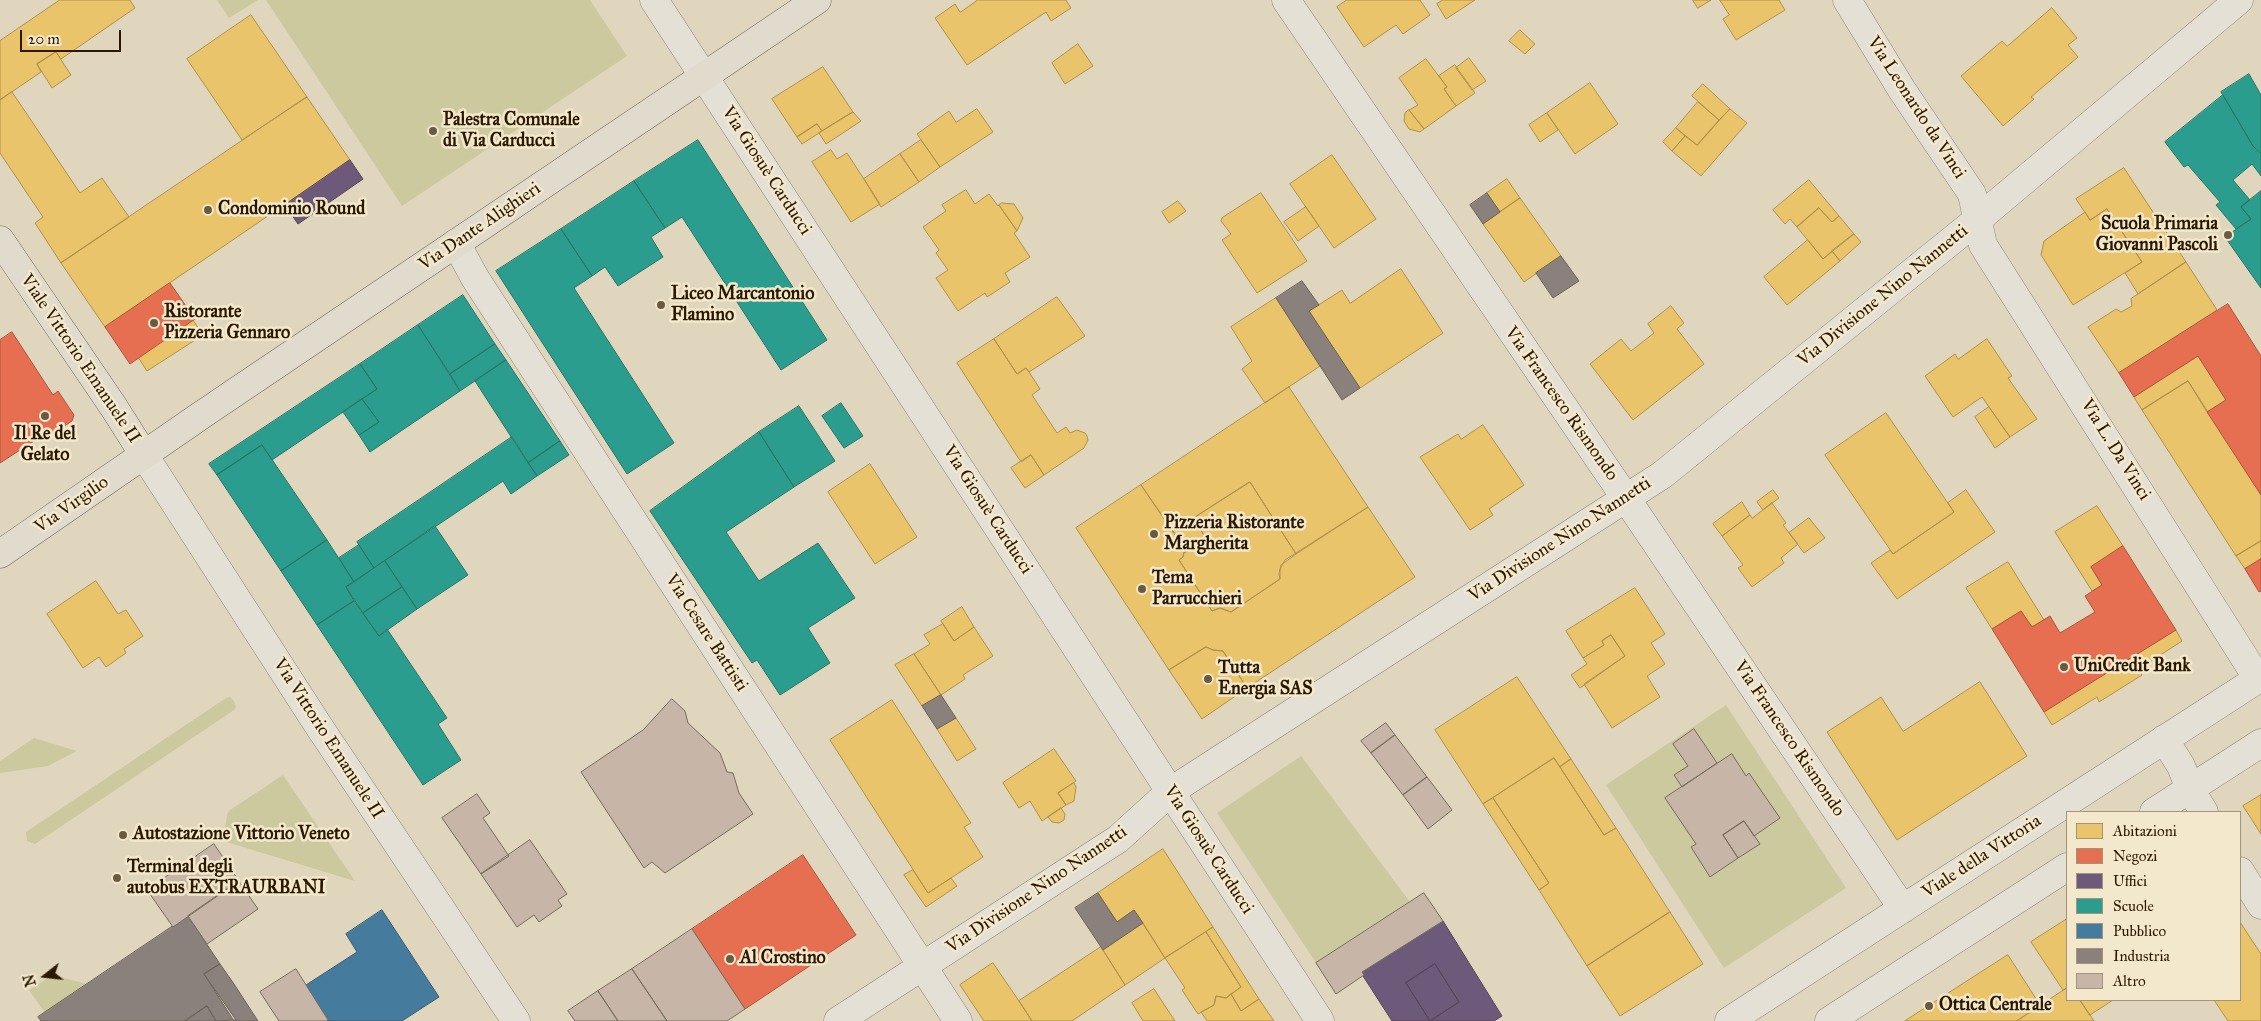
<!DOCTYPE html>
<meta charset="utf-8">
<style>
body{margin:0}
#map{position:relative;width:2261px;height:1021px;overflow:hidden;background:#dfd6bd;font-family:"IM FELL Great Primer",serif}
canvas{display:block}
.legend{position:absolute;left:2066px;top:811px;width:175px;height:190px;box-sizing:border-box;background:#f3e8cc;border:1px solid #a3957a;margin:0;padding:6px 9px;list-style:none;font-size:15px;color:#2a1800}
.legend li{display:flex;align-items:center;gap:10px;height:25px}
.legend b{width:25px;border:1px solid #a3957a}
.north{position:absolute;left:20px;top:951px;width:50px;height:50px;-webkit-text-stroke:4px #f3e8cc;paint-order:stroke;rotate:254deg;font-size:14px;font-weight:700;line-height:20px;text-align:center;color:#2a1800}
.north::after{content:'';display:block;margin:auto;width:18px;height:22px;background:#2a1800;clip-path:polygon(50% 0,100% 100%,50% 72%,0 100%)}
.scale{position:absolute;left:20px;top:30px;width:101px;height:22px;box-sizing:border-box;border:2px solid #2a1800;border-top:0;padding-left:6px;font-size:15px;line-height:18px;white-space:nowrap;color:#2a1800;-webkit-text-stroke:4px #f3e8cc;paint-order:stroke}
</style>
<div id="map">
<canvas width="2261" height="1021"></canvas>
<ul class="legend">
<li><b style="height:14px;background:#e9c46a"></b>Abitazioni</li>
<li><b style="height:14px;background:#e76f51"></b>Negozi</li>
<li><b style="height:14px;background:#6d597a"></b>Uffici</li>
<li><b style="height:14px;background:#2a9d8f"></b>Scuole</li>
<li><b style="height:14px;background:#457b9d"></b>Pubblico</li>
<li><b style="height:14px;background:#8a817c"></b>Industria</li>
<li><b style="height:14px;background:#c7b5a8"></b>Altro</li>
</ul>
<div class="north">N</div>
<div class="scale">20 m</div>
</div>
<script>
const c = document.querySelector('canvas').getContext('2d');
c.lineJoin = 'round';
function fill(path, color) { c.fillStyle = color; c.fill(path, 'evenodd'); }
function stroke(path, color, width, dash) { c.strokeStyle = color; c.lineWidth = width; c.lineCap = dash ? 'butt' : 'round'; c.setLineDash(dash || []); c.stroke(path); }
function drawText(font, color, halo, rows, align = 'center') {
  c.font = font + ' "IM FELL Great Primer",serif'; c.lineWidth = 5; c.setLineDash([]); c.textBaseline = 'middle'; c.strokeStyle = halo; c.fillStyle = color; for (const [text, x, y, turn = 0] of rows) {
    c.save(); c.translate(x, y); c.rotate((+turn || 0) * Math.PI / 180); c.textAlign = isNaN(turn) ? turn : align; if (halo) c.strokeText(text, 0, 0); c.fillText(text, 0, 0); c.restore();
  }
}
fill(new Path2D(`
 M217 0H258L229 18Z
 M266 0H590L627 56 402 206Z
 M230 697 234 701 236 707 234 710 35 844 27 841 26 832 226 698Z
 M1726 705 1846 888 1724 968 1606 785Z
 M34 738 77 751 48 766 0 773V761Z
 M1301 756 1410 902 1316 963 1217 813Z
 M283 775 355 881 223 841 227 815 230 810Z
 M53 975 87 984 45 1013 29 990Z`), '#cdc99f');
const homes = new Path2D(`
 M60 0H130L135 8 61 59 56 52 37 64 41 72 0 100V41Z
 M978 0H1066L1071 8 1051 21 1046 12 967 65 935 18 955 4 960 12Z
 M1347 0H1420L1430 15 1403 34 1396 25 1364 47 1337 7Z
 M1443 0H1475L1446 19 1437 4Z
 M1693 0H1711L1698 8Z
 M1720 0H1779L1785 10 1736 40 1723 19 1729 15Z
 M2052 8 2077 38 2068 45 2078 57 2031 97 2034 99 2003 126 1961 76 2002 41 2007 46Z
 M251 15 307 97 242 140 187 59Z
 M1520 30 1535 44 1525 54 1509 41Z
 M1078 44 1093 66 1065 84 1052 63Z
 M56 52 71 75 52 88 37 64Z
 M1469 58 1486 81 1472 90 1456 68Z
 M1426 59 1447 87 1444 89 1456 106 1424 129 1409 110 1418 105 1399 78Z
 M1455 65 1475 93 1456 106 1444 89 1447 87 1439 76Z
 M823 67 853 112 822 131 817 124 797 137 772 99Z
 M1590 83 1618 124 1575 154 1547 113Z
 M1703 84 1730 109 1719 120 1692 96Z
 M12 92 80 193 102 178 129 217 61 263 35 223 43 217 0 153V100Z
 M307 97 350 160 105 327 61 263Z
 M1698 102 1719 120 1697 145 1676 128Z
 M977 109 993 132 940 167 917 134 949 111 956 122Z
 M1730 109 1747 123 1701 176 1672 151 1685 136 1697 145Z
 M1409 110 1424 129 1420 132 1409 129 1404 121 1405 113Z
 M853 112 861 121 826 144 819 133Z
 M1547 113 1558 130 1540 142 1529 125Z
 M817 124 822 131 802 144 797 137Z
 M1676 128 1685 136 1672 151 1663 142Z
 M921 140 940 167 919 182 900 154Z
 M831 150 837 159 847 153 880 204 851 222 812 162Z
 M900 154 919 182 881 207 864 179Z
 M1332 155 1376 219 1334 248 1290 184Z
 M2124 168 2186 262 2138 294 2125 273 2142 262 2107 209 2090 220 2076 199Z
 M1507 179 1520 198 1500 212 1487 193Z
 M1809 180 1839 216 1832 222 1819 208 1797 227 1790 219 1785 224 1773 210Z
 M966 190 975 204 989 194 998 206 999 205 1017 231 1014 233 1030 257 1005 273 1010 282 987 297 985 293 958 311 936 278 948 270 936 253 939 250 923 227 946 211 942 205Z
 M1261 193 1307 261 1257 293 1222 240 1231 234 1221 221 1222 218Z
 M1520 198 1561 256 1524 282 1483 224Z
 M1178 201 1186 211 1169 223 1162 212Z
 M1002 203 1014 204 1023 218 1017 231 999 205Z
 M1306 207 1319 226 1298 241 1284 222Z
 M1819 208 1832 222 1839 216 1854 234 1823 259 1797 227Z
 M2107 209 2142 262 2073 305 2041 255 2044 241 2085 212 2090 220Z
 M1854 234 1861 242 1840 261 1832 251Z
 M1808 240 1823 259 1832 251 1840 261 1787 305 1764 277Z
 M2186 262 2217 310 2119 373 2088 327 2116 309 2121 312 2132 306 2131 299Z
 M1401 269 1443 333 1360 388 1309 311 1342 290 1350 303Z
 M1057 297 1085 336 1029 372 1026 368 1017 374 994 339Z
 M1276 298 1320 366 1265 403 1242 369 1252 361 1231 327Z
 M1671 306 1684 323 1677 329 1704 364 1633 420 1590 364 1621 339 1631 351 1654 333 1648 324Z
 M193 320 203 335 147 371 138 357Z
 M994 339 1017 374 1026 368 1029 372 1040 389 1032 395 1057 433 1066 427 1070 433 1077 430 1085 433 1087 436 1088 440 1084 448 1044 475 1031 455 1021 462 957 363Z
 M1987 339 2012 376 2008 378 2037 419 2010 437 1982 397 1953 417 1925 376 1955 354 1958 359Z
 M2198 356 2226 400 2207 412 2188 381 2142 410 2134 397Z
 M2188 381 2261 495V541L2236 556 2142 410Z
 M1289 387 1368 507 1296 554 1250 482 1173 531 1141 485Z
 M1989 407 2010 437 1995 448 1975 417Z
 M1886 413 1954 512 1893 554 1825 455Z
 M1483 425 1524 485 1489 509 1493 515 1470 530 1420 457 1458 434 1461 439Z
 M1031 455 1044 475 1025 488 1011 468Z
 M870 464 917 537 875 564 828 492Z
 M1250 482 1296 554 1281 565 1279 574 1280 579 1231 612 1220 608 1212 611 1179 560 1183 557 1184 553 1206 539 1194 518Z
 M1141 485 1177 538 1185 545 1183 557 1179 560 1212 611 1220 608 1231 612 1280 579V569L1285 560 1368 507 1415 577 1247 688 1223 651 1213 650 1206 647 1169 670 1076 528Z
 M1773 490 1779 498 1763 510 1757 502Z
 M1966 490 1995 532 1897 599 1871 563 1890 550 1893 554 1954 512 1948 503Z
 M1742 502 1750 515 1722 536 1713 524Z
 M1772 503 1786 523 1783 525 1798 544 1781 558 1784 563 1752 587 1738 568 1743 565 1722 536 1750 515 1752 518Z
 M2097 506 2123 546 2091 567 2102 585 2092 591 2055 532Z
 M1194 518 1206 539 1184 553 1185 545 1173 531Z
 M1809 518 1825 538 1804 553 1789 533Z
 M2261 541V559L2245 569 2236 556Z
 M2008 562 2044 620 2032 627 2021 611 1992 629 1966 588Z
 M96 581 118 614 126 610 143 636 124 649 126 653 106 667 99 657 83 668 47 614Z
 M1635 588 1665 634 1651 643 1665 664 1647 676 1660 697 1612 728 1584 684 1625 656 1611 635 1602 641 1604 645 1583 658 1566 631Z
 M962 607 974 627 954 641 941 621Z
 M943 624 954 641 974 627 993 656 963 675 965 679 941 695 914 654 930 644 924 635Z
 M2176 630 2182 641 2139 669 2142 675 2099 702 2097 697 2052 725 2044 712Z
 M1611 635 1625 656 1580 688 1571 675 1587 664 1583 658 1604 645 1602 641Z
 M1206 647 1213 650 1223 651 1247 688 1202 719 1169 670Z
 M914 654 941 695 922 706 895 665Z
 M1517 677 1571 759 1560 767 1554 758 1483 804 1435 730Z
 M1980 682 2027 756 1897 840 1827 732 1881 697 1903 731Z
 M892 700 971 823 964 827 983 857 928 893 830 740Z
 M956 718 976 749 957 761 937 729Z
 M1054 749 1076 781 1058 793 1066 805 1042 821 1030 801 1019 808 1003 783Z
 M1554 758 1604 835 1616 828 1670 912 1587 966 1539 890 1549 883 1493 798Z
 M1571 759 1616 828 1604 835 1560 767Z
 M1074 783 1076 787 1074 801 1066 805 1058 793Z
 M2261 795V834L2243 806Z
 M1493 798 1549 883 1539 890 1483 804Z
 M1061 808 1065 814 1064 820 1059 823 1052 822 1048 817Z
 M1163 849 1213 927 1165 958 1134 910 1117 922 1098 893Z
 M913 870 928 893 951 878 957 886 926 907 904 875Z
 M1670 912 1703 964 1620 1016 1587 966Z
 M2067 919V988L2063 990 2031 942Z
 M2240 922 2261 954V1021H2228L2214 1000H2240Z
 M1143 923 1165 958 1125 985 1103 950Z
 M1213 927 1259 999 1241 1011 1231 994 1241 987 1206 932Z
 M1206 932 1241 987 1226 998 1216 996 1214 1005 1198 1014 1182 990 1185 988 1165 958Z
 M1101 947 1125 985 1072 1021H1032L1019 1001Z
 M2008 955 2040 1005 2017 1021H1905Z
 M993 963 1019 1001 1032 1021H984L960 985Z
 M2067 988V1000H2080L2094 1021H2017Z
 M1154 989 1175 1021H1143L1132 1003Z
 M1231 994 1241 1011 1259 999 1274 1021H1207L1201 1012 1214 1005 1216 996 1226 998Z
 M2080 1000H2113L2090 1015Z`);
fill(homes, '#e9c46a');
stroke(homes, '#b0904a', 1);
const shops = new Path2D(`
 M170 283 195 319 130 364 105 327Z
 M2228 304 2261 356V495L2207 412 2226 400 2198 356 2134 397 2119 373Z
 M12 332 53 395 58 391 74 415 72 421 42 440 40 437 0 463V340Z
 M2123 546 2176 630 2044 712 1992 629 2021 611 2032 627 2050 616 2060 633 2095 612 2085 596 2102 585 2091 567Z
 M2261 559V591L2259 592 2245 569Z
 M803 855 856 935 745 1009 692 929Z`);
fill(shops, '#e76f51');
stroke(shops, '#ae5539', 1);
const offices = new Path2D(`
 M350 160 363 179 298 224 285 205Z
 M1443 921 1502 1016 1494 1021H1392L1363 976 1362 972ZM1435 964 1459 1002 1430 1021 1406 983Z
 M1435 964 1459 1002 1430 1021 1406 983Z`);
fill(offices, '#6d597a');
stroke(offices, '#594655', 1);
const schools = new Path2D(`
 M2249 74 2261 95V154L2253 146 2221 92Z
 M2223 95 2253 146 2261 154V176L2252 164 2233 180 2250 200 2241 207 2251 219 2236 229 2216 205 2220 202 2188 165 2184 167 2165 142Z
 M698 140 827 340 781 370 682 217 665 228 634 181Z
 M634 181 665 228 651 237 663 257 618 286 605 267 592 276 561 229Z
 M2261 191V288L2225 237 2251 219 2241 207Z
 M561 229 592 276 574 288 674 443 627 474 496 271Z
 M463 295 495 344 450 374 418 325Z
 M418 325 460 391 370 452 359 435 379 422 362 399 377 389 360 364Z
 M495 344 506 360 460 391 450 374Z
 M506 360 560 441 528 463 475 381Z
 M360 364 377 389 272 460 262 445 217 475 209 464Z
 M362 399 379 422 359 435 343 412Z
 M841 403 863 436 844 448 822 416Z
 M799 406 835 461 794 487 759 432Z
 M759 432 794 487 726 532 759 581 818 543 855 598 808 628 830 663 780 695 757 660 752 663 650 511Z
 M512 437 537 476 511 494 503 481 374 568 357 542Z
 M560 441 569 455 537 476 528 463Z
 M262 445 327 540 281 571 217 475Z
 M435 526 468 575 417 609 385 561Z
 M327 540 354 582 346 587 354 601 317 625 281 571Z
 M359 545 374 568 354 582 339 558Z
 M385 561 402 587 363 613 346 587Z
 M402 587 417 609 379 636 363 613Z
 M354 601 379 636 387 629 447 718 438 724 461 760 423 785 317 625Z`);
fill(schools, '#2a9d8f');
stroke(schools, '#2a7564', 1);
const public = new Path2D(`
 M382 910 439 997 402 1021H327L328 1020 306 985 357 952 346 934Z`);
fill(public, '#457b9d');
stroke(public, '#3d5d6e', 1);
const industry = new Path2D(`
 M1487 193 1500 212 1483 224 1470 205Z
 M1561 256 1579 281 1553 298 1536 273Z
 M1302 281 1319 305 1309 311 1360 388 1342 400 1276 298Z
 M941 695 956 718 937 729 922 706Z
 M1098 893 1117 922 1134 910 1143 923 1103 950 1075 908Z
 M188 916 220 964 204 974 236 1020 216 1021 207 1006 185 1021H41L38 1017Z
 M220 964 234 984 258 1021H234L204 974Z
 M207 1006 216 1021H185Z`);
fill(industry, '#8a817c');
stroke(industry, '#6d6257', 1);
const building = new Path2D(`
 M672 699 685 711 688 723 720 753 727 772 733 773 739 793 753 814 665 873 652 862 644 868 581 772 643 730Z
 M1386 723 1395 735 1371 753 1361 741Z
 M1694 729 1717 763 1682 787 1674 775 1688 766 1673 744Z
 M1395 735 1427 777 1403 795 1371 753Z
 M1732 754 1746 776 1749 773 1780 818 1754 836 1744 821 1723 835 1738 858 1710 877 1691 847 1696 844 1665 798Z
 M1427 777 1452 810 1428 829 1403 795Z
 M477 794 490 813 483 818 509 856 481 874 442 818Z
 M1744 821 1760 844 1738 858 1723 835Z
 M530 840 567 894 558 900 562 906 539 922 534 915 517 927 481 874Z
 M214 844 239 881 173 927 147 890Z
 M239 881 258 909 207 944 188 916Z
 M1424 893 1443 921 1362 972 1364 975 1336 994 1316 963Z
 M692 929 745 1009 727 1021H667L632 969Z
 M296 969 328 1020 327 1021H279L260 992Z
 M632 969 667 1021H618L598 991Z
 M598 991 618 1021H575L568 1011Z`);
fill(building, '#c7b5a8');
stroke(building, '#746c5d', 1);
const minor = new Path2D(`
 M654 0 1320 1021
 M1286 0 1640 519 1903 909
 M1847 0 1902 90 1972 194 1983 245 2258 679
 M456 243 475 278 958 1021
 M144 455 318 725 516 1021
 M2164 739 2181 766 2190 789 2204 812
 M2154 812 2261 743
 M2240 871 2261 905
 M838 1021 1118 839 1171 791 1662 475 1977 220 2239 0
 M1729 1021 2261 677
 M1829 1021 2067 867`);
const major = new Path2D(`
 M0 240 113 406 144 455
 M0 554 203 414 817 0`);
stroke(minor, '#8e8676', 29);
stroke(major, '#746c5d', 29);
stroke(minor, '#e5e0d5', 28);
stroke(major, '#e1dbcd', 28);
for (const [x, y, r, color] of [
 [433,131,5,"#695a42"],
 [208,210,5,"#695a42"],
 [2228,235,5,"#695a42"],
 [661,305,5,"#695a42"],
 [154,323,5,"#695a42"],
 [45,416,5,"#695a42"],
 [1154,534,5,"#695a42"],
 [1142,589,5,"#695a42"],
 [2064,667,5,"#695a42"],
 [1208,679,5,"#695a42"],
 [123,835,5,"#695a42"],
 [117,878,5,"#695a42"],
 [730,959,5,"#695a42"],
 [1929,1006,5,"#695a42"]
]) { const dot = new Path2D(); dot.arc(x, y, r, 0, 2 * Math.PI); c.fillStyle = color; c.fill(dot); stroke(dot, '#f3e8cc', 2); }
drawText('18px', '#2a1800', '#f3e8cc', [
 ["Via Leonardo da Vinci",1916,108,57],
 ["Via Giosuè Carducci",766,171,57],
 ["Via Dante Alighieri",480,227,-34],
 ["Via Divisione Nino Nannetti",1883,296,-39],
 ["Viale Vittorio Emanuele II",80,359,56],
 ["Via Francesco Rismondo",1561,404,55],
 ["Via L. Da Vinci",2115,450,58],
 ["Via Virgilio",72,505,-35],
 ["Via Giosuè Carducci",987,510,57],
 ["Via Divisione Nino Nannetti",1560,540,-33],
 ["Via Cesare Battisti",706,633,57],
 ["Via Vittorio Emanuele II",328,739,57],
 ["Via Francesco Rismondo",1789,739,56],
 ["Via Giosuè Carducci",1208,850,57],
 ["Viale della Vittoria",1982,857,-33],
 ["Via Divisione Nino Nannetti",1037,890,-34]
]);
drawText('bold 18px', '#2a1800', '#f3e8cc', [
 ["Palestra Comunale",443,121],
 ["di Via Carducci",443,142],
 ["Condominio Round",218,210],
 ["Scuola Primaria",2218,225,"right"],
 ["Giovanni Pascoli",2218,246,"right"],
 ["Liceo Marcantonio",671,295],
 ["Flamino",671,316],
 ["Ristorante",164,313],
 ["Pizzeria Gennaro",164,334],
 ["Il Re del",45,435,"center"],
 ["Gelato",45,456,"center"],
 ["Pizzeria Ristorante",1164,524],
 ["Margherita",1164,545],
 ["Tema",1152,579],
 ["Parrucchieri",1152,600],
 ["UniCredit Bank",2074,667],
 ["Tutta",1218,669],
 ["Energia SAS",1218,690],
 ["Autostazione Vittorio Veneto",133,835],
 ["Terminal degli",127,868],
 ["autobus EXTRAURBANI",127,889],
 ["Al Crostino",740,959],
 ["Ottica Centrale",1939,1006]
], 'left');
</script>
